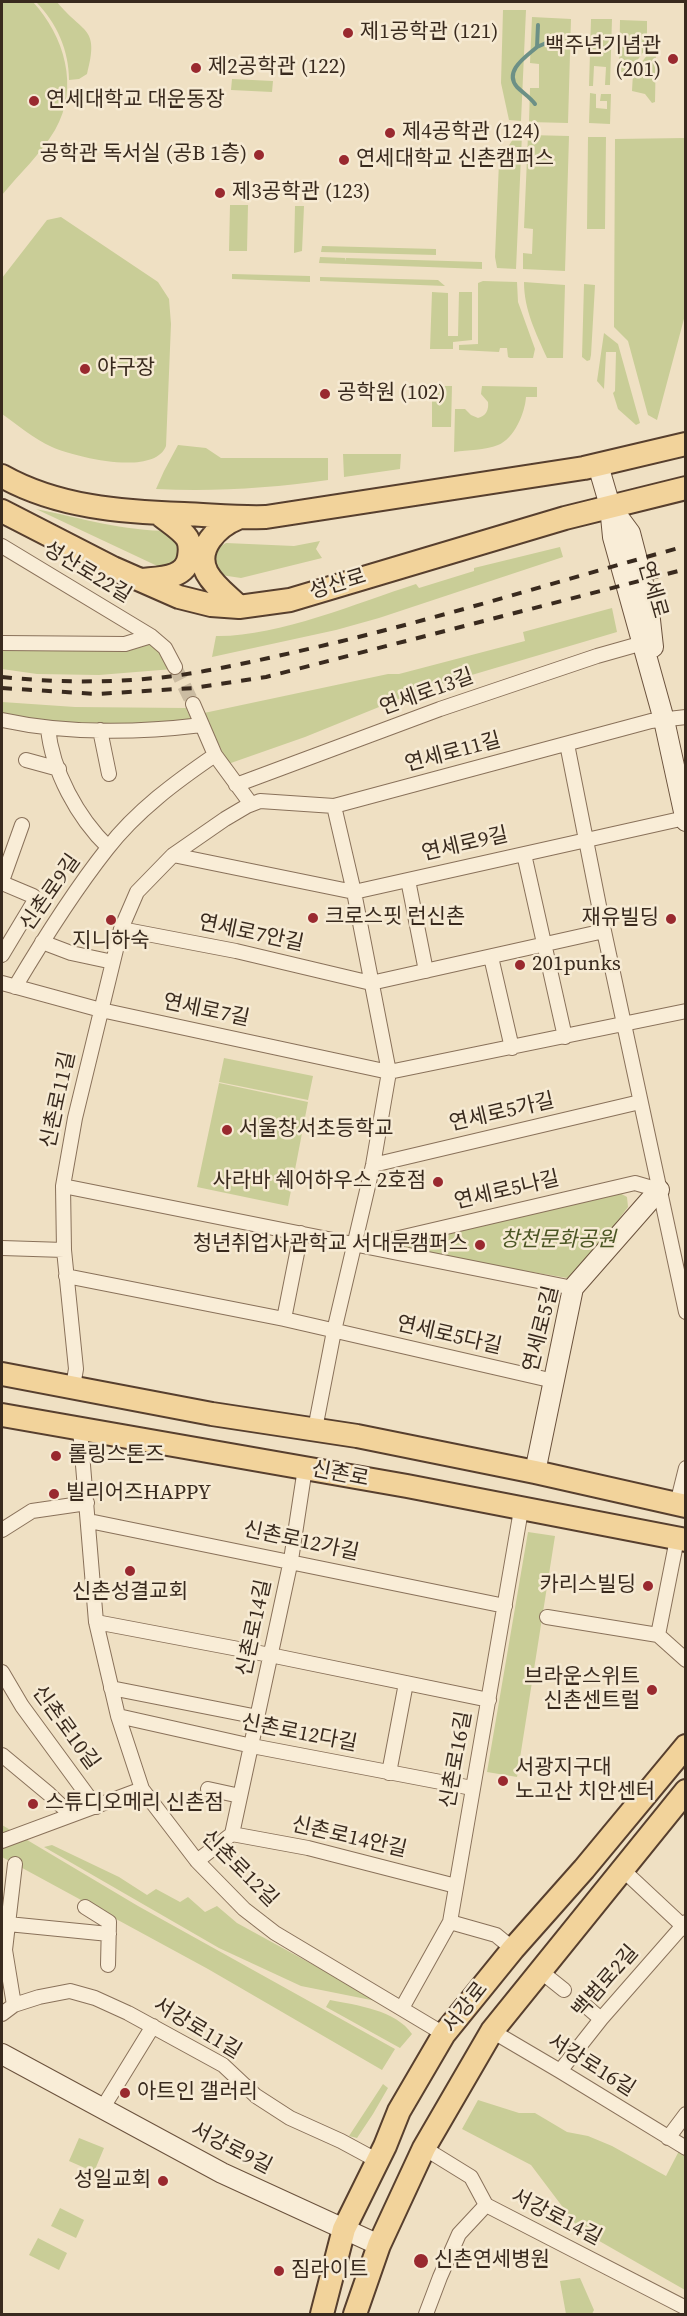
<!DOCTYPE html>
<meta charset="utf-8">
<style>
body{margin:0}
#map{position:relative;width:687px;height:2316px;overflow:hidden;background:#efe0c3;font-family:"Source Serif 4",serif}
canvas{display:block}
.frame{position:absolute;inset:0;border:3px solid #392a1e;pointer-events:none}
</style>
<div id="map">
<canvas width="687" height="2316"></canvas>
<div class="frame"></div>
</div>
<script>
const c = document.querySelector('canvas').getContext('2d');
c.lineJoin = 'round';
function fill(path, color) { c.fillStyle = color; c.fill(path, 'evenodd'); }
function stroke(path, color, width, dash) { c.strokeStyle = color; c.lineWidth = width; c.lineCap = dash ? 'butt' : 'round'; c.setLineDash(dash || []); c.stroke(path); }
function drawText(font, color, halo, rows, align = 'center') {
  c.font = font + ' "Source Serif 4","Noto Sans KR",serif'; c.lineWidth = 5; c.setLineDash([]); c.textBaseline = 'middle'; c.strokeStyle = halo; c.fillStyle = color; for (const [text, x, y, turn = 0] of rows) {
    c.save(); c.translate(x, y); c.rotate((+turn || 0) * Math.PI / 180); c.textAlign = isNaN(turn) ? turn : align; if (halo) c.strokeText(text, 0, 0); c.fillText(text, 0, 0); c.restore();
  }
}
fill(new Path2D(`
 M2 2H33C64 36 80 87 55 130 41 154 19 174 2 195Z
 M36 2H57C83 34 100 26 87 74L79 79 69 80C69 51 57 23 36 2Z
 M503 10H526L521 121 509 120 501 83Z
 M532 17 571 19 568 123 529 122 530 88H539V64L530 63Z
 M591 19H612L610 85H605L606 67 594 66 593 86H589Z
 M620 20 647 21V47L628 73 619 72Z
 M652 49H656L655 102 652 103 645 94 632 91 633 73Z
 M232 79 273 81 272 92 231 90Z
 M590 93 596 94V108L607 109V101H600L601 94H611L610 124 589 123Z
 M516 134H522L516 269 497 268 495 257 499 162Z
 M528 135 569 136 565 271 523 269V253L532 254 533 229 524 228Z
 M588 137H606L605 229H587Z
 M685 138V315L657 420 648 415 628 341 614 327 615 139Z
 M230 205H248L247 251H229Z
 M295 206H304L302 251 294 253Z
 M61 217 158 282 169 299 171 324 166 446C154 477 75 457 52 447 34 439 18 425 2 414V278L47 220Z
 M322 246 436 249V255L321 252Z
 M320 257 345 258 346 261V258L482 262V269L319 263Z
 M232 274 310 276V282L232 279Z
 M320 277 438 280 445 286 320 281Z
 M483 281 517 282 518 302 535 349 533 358H510L508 357 507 348H500L499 352 459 350V345L478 344V283Z
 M524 282 565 285 563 358H547C536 333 524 310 524 282Z
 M584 284 595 285 591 355 590 360 587 361 582 357Z
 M432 292 448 293V336H458L459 292H472V340L453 342V349H430Z
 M604 333 618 344 640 423 636 425 618 409 613 393 615 391 616 352H606L604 389 597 381Z
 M432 386H452L451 427H432Z
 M482 386 537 387V397H526C525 413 514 439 498 445 485 450 468 450 454 452L455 409H465L471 415 478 418C486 416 489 410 488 402L481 394Z
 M178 445 206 448 221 458H328V480C271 488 214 492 156 489L164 471Z
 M343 454H401L400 469 344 477Z
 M36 509C80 518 124 531 170 531L186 554 168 571Z
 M320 541 316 549 322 558 241 578 221 575 215 562 216 549 226 543 294 546Z
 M560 547 563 557 379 618 336 630 212 657 216 636C277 637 357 603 416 584L419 588 474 571V568Z
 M612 608 617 632 421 690 305 737 228 764 204 713 388 674H399L525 641 523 632Z
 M151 641 173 669 99 675 37 674 2 669V646Z
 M2 702 75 707 186 708 193 723 176 725 57 724 2 717Z
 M224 1058 313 1076 308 1100 219 1082Z
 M219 1083 308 1102 288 1206 197 1187Z
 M618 1192 627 1197 628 1207 573 1279 385 1247Z
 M528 1532 555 1536 517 1777 487 1772Z
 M2 1825 138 1906 395 2049 382 2070 208 1969 2 1857Z
 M52 1845 119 1877 147 1895 156 1889 180 1902 188 1897 205 1912 217 1906 237 1923 381 2002 301 1986 219 1948 44 1847Z
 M330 2000C356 2005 396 2010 412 2034L400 2048 326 2007Z
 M383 2084 388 2088 373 2114 357 2138 349 2136Z
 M478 2100 519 2113H535L567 2132 588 2136 612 2146 666 2176 679 2151 685 2155V2290L580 2230 531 2165 462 2129Z
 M79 2138 104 2148 94 2172 69 2161Z
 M60 2208 84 2220 76 2238 51 2226Z
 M38 2238 67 2253 59 2270 29 2255Z
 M580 2278 594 2310 592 2314H566L560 2281Z`), '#c9cd97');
stroke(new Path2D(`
 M537 47 546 43
 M535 104C530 97 523 93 517 87 503 71 527 56 537 47L538 25`), '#6c9086', 4);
stroke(new Path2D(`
 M175 667 193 704`), '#cbbca2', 14, [14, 7]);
const street = new Path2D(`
 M2 546 151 636 165 648 175 667
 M2 643 125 644 151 636
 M193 704 215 755 251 804
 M2 720C66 734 136 733 202 725
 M48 728C52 771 78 818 108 847
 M100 730 109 774
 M567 744 604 931 686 1312
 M26 760 59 769
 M236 785 440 709 597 656 643 643
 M524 854 565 1037
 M173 855 354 892 685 818
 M408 880 426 971
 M2 881 22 825
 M2 883 33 896 35 900 2 955
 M121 929 236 951 371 983 604 931
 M42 942 71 953 113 962
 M491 957 512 1048
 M2 983 101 1010 389 1072 686 1011
 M15 987C43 940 73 892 107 849 136 811 177 781 215 755
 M373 1165 640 1102
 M63 1186 573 1288
 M369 1245 635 1183 659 1190
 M2 1248 64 1250
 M66 1276 284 1319 554 1381
 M284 1319 301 1233
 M73 1386 76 1369 64 1250 63 1186 75 1118 121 929 137 892 173 855 225 819 247 806 260 801 334 806 651 721 686 717
 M80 1429 96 1622 118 1716 142 1789 197 1861 244 1909 275 1933 444 2034
 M315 1429 334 1331 373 1165 389 1072 354 892 334 806
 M677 1504 686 1468
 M89 1521 505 1606
 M2 1530 32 1511 87 1503
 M547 1617 658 1635 686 1660
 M96 1622 270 1655 489 1700
 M658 1635 677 1539
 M2 1672 22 1706 96 1807
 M111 1688 258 1717
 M118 1716 252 1746 472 1788
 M2 1755 49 1794 71 1815
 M389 1773 406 1683
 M208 1789 240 1796
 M232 1834 308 1848 456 1886
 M2 1841 142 1789
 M197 1861 232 1834 291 1560 305 1468
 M623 1870 686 1929
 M85 1907 109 1922 108 1965
 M450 1922 496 1935 513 1949
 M8 1924 109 1934
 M549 1978 564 1990
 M581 2002 601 2019
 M14 2005 5 1950 15 1864
 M402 2008 450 1922 521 1510
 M2 2014 14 2005 39 1997 70 1991 95 1998 128 2013 223 2065 256 2096 290 2118 341 2141 378 2161
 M492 2031 560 2071 686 2148
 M560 2071 601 2019 686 1922
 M102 2109 153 2026
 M668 2138 686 2114
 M424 2148 471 2177 486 2205 686 2308
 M426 2314 440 2277 459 2234 486 2205`);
const secondary = new Path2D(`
 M598 465 610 506 613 537 664 720 686 821
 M610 506 630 533 648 602 653 647
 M535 1472 573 1288 659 1190
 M2 2054 222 2173 379 2245`);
const primary = new Path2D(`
 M2 476C57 507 122 512 184 514 211 515 239 518 266 517L584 468 686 444
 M2 511 113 568 179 597 211 605 239 607 290 600 565 518 686 488
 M238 518C218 526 194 549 207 573 214 586 228 596 239 607
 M142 580C159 578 186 579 189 557 190 551 190 543 187 538 181 529 167 521 158 513
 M2 1374 212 1414 357 1436 535 1472 686 1506
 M2 1415 407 1486 686 1540
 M322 2314 344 2229 385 2146 399 2111 444 2034 513 1949 584 1869 686 1746
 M355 2314 379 2245 424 2148 492 2031 686 1791`);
stroke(street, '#89715a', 16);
stroke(secondary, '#6b523d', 22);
stroke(primary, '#573f2e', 26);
stroke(street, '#f9edd7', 14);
stroke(secondary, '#f9edd7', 20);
stroke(primary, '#f2d39b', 22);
stroke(new Path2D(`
 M2 677C58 683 117 683 174 676 222 669 269 658 317 647 441 618 562 580 686 546
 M2 688 96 694 194 688 266 677 686 569`), '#392a1e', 4, [10, 10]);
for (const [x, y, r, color] of [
 [348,33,6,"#99292f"],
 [673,59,6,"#99292f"],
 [196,68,6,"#99292f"],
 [34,101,6,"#99292f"],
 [390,133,6,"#99292f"],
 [259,155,6,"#99292f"],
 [344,160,6,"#99292f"],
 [220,193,6,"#99292f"],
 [85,369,6,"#99292f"],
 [325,394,6,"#99292f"],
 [313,918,6,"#99292f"],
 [671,919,6,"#99292f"],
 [111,920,6,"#99292f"],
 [520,965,6,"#99292f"],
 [227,1130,6,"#99292f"],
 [438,1182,6,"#99292f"],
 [480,1245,6,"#99292f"],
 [56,1456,6,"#99292f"],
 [54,1494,6,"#99292f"],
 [130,1571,6,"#99292f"],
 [648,1586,6,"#99292f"],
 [652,1690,6,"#99292f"],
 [503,1781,6,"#99292f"],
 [33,1804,6,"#99292f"],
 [125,2093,6,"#99292f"],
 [163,2181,6,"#99292f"],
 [421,2261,8,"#99292f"],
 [279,2271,6,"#99292f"]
]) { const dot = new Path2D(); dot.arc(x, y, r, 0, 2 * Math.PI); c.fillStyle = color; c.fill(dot); stroke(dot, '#f6ead3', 2); }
drawText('21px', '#392a1e', '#f6ead3', [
 ["제1공학관 (121)",360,33],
 ["백주년기념관",661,47,"right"],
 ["(201)",661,71,"right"],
 ["제2공학관 (122)",208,68],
 ["연세대학교 대운동장",46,101],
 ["제4공학관 (124)",402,133],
 ["공학관 독서실 (공B 1층)",247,155,"right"],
 ["연세대학교 신촌캠퍼스",356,160],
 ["제3공학관 (123)",232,193],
 ["야구장",97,369],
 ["공학원 (102)",337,394],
 ["크로스핏 런신촌",325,918],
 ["재유빌딩",659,919,"right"],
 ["지니하숙",111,942,"center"],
 ["201punks",532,965],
 ["서울창서초등학교",239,1130],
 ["사라바 쉐어하우스 2호점",426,1182,"right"],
 ["청년취업사관학교 서대문캠퍼스",468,1245,"right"],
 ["롤링스톤즈",68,1456],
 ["빌리어즈HAPPY",66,1494],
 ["카리스빌딩",636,1586,"right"],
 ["신촌성결교회",130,1593,"center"],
 ["브라운스위트",640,1678,"right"],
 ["신촌센트럴",640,1702,"right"],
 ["서광지구대",515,1769],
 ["노고산 치안센터",515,1793],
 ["스튜디오메리 신촌점",45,1804],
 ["아트인 갤러리",137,2093],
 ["성일교회",151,2181,"right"],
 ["신촌연세병원",434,2261],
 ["짐라이트",291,2271]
], 'left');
drawText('21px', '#392a1e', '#f6ead3', [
 ["성산로22길",87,573,31],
 ["성산로",338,585,-17],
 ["연세로",652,590,74],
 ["연세로13길",427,693,-20],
 ["연세로11길",453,753,-15],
 ["연세로9길",465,845,-13],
 ["신촌로9길",51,893,-55],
 ["연세로7안길",251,934,12],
 ["연세로7길",206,1011,12],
 ["신촌로11길",59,1100,-78],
 ["연세로5가길",502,1113,-13],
 ["연세로5나길",507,1191,-13],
 ["연세로5길",542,1329,-76],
 ["연세로5다길",449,1336,13],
 ["신촌로",340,1475,11],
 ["신촌로12가길",301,1542,12],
 ["신촌로14길",255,1628,-78],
 ["신촌로10길",65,1728,54],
 ["신촌로12다길",299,1734,11],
 ["신촌로16길",457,1760,-80],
 ["신촌로14안길",349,1838,13],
 ["신촌로12길",239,1869,45],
 ["백범로2길",606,1982,-49],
 ["서강로",466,2008,-52],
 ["서강로11길",197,2029,31],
 ["서강로16길",591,2066,32],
 ["서강로9길",231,2149,27],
 ["서강로14길",556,2218,27]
]);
drawText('italic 21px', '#4b5624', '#f6ead3', [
 ["창천문화공원",558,1241]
]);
</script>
